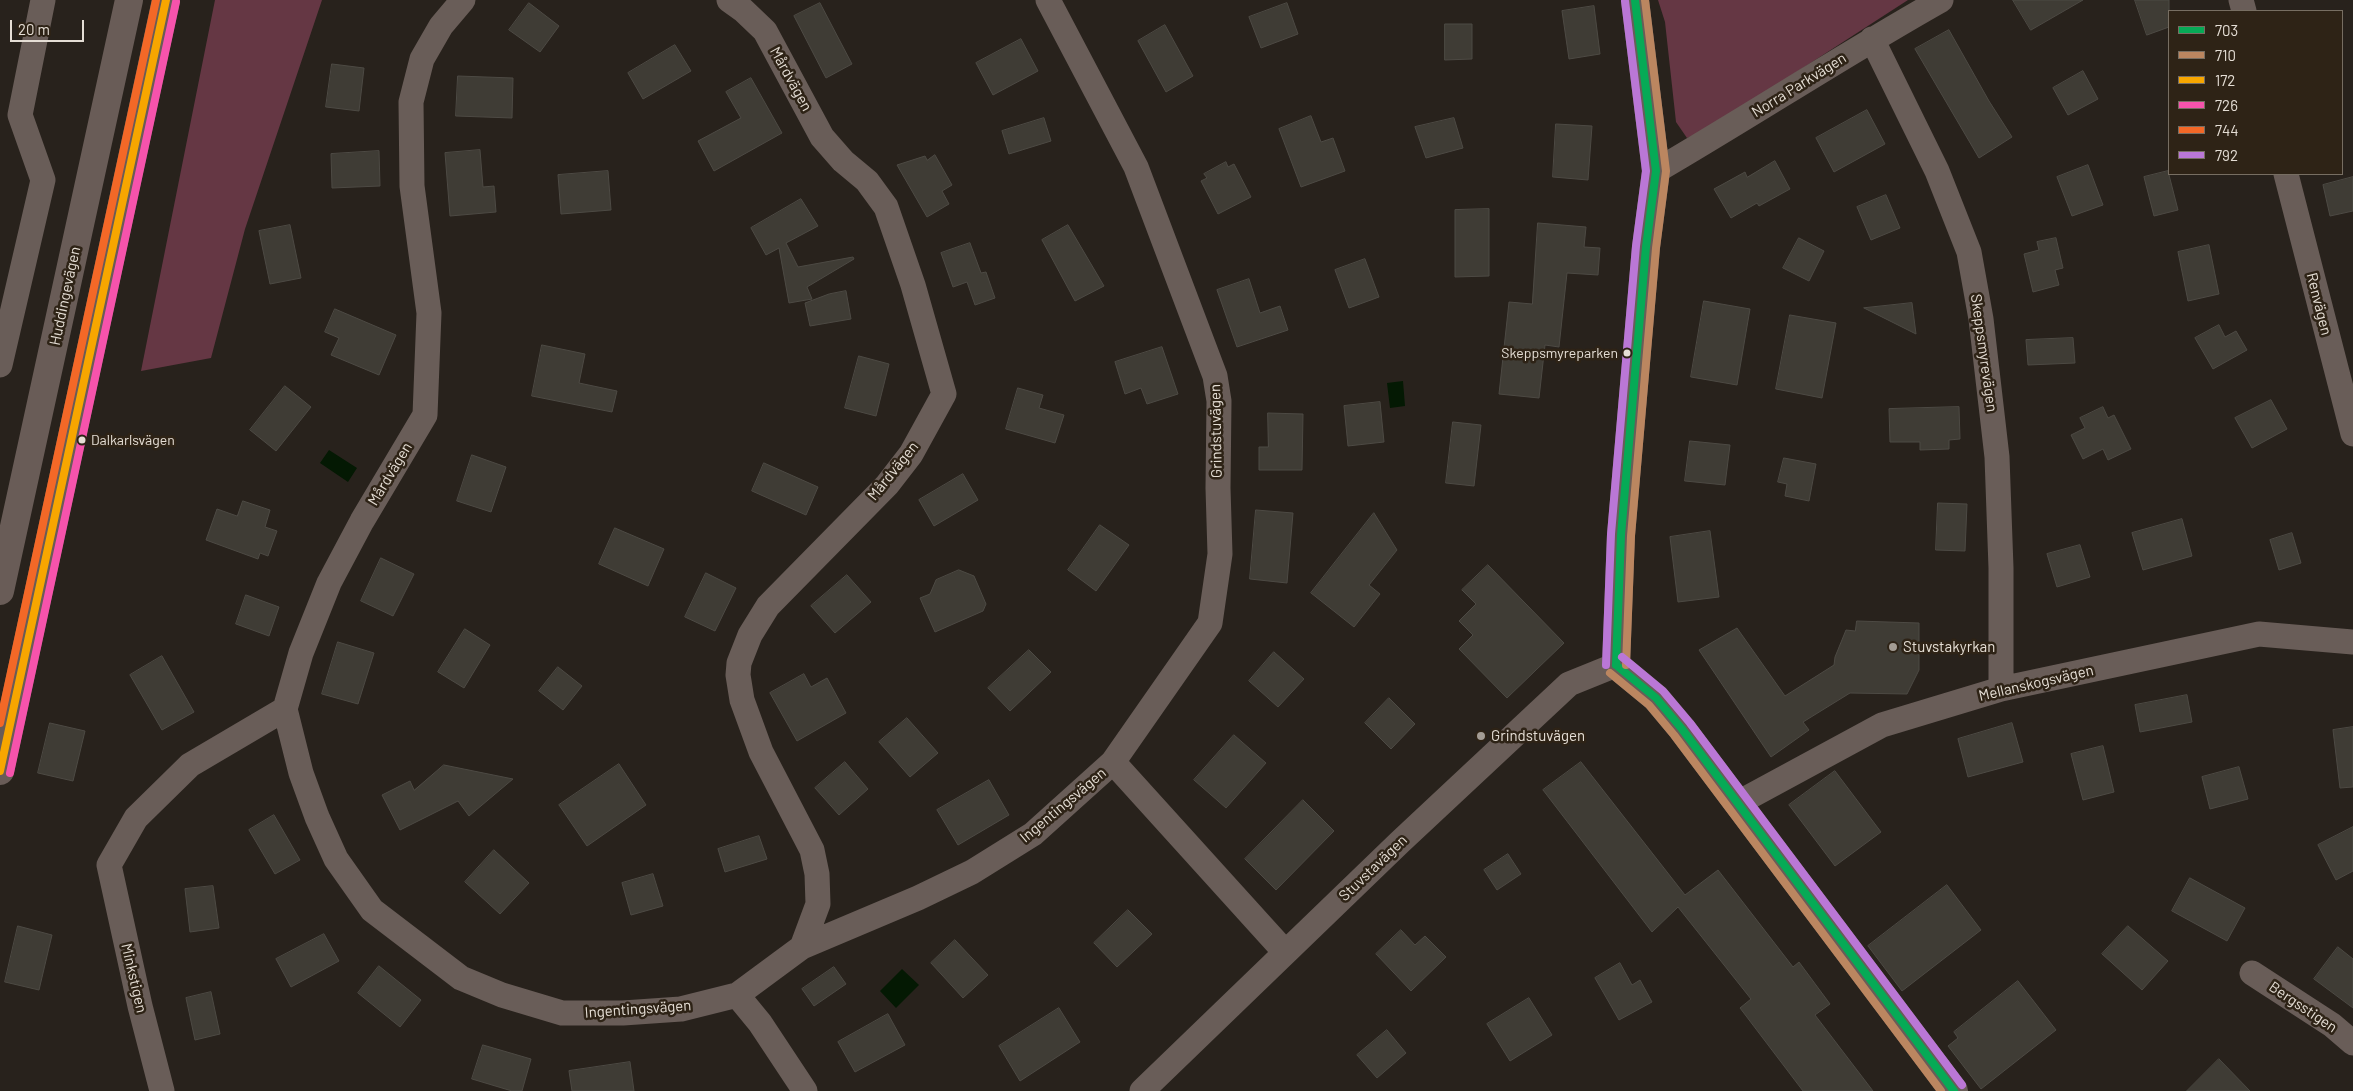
<!DOCTYPE html>
<meta charset="utf-8">
<style>
body{margin:0}
#map{position:relative;width:2353px;height:1091px;overflow:hidden;background:#28221c;font-family:Barlow,sans-serif}
canvas{display:block}
.legend{position:absolute;left:2168px;top:10px;width:175px;height:165px;box-sizing:border-box;background:#2e2316;border:1px solid #776e62;margin:0;padding:6px 9px;list-style:none;font-size:15px;color:#e5ded5}
.legend li{display:flex;align-items:center;gap:10px;height:25px}
.legend b{width:25px;border:1px solid #776e62}
.scale{position:absolute;left:10px;top:20px;width:74px;height:22px;box-sizing:border-box;border:2px solid #e5ded5;border-top:0;padding-left:6px;font-size:15px;line-height:18px;white-space:nowrap;color:#e5ded5;-webkit-text-stroke:4px #2e2316;paint-order:stroke}
</style>
<div id="map">
<canvas width="2353" height="1091"></canvas>
<ul class="legend">
<li><b style="height:6px;background:#06aa56"></b>703</li>
<li><b style="height:6px;background:#bb8660"></b>710</li>
<li><b style="height:6px;background:#f7a600"></b>172</li>
<li><b style="height:6px;background:#f653ac"></b>726</li>
<li><b style="height:6px;background:#f36827"></b>744</li>
<li><b style="height:6px;background:#ba77d6"></b>792</li>
</ul>
<div class="scale">20 m</div>
</div>
<script>
const c = document.querySelector('canvas').getContext('2d');
c.lineJoin = 'round';
function fill(path, color) { c.fillStyle = color; c.fill(path, 'evenodd'); }
function stroke(path, color, width, dash) { c.strokeStyle = color; c.lineWidth = width; c.lineCap = dash ? 'butt' : 'round'; c.setLineDash(dash || []); c.stroke(path); }
function drawText(font, color, halo, rows, align = 'center') {
  c.font = font + ' Barlow,sans-serif'; c.lineWidth = 5; c.setLineDash([]); c.textBaseline = 'middle'; c.strokeStyle = halo; c.fillStyle = color; for (const [text, x, y, turn = 0] of rows) {
    c.save(); c.translate(x, y); c.rotate((+turn || 0) * Math.PI / 180); c.textAlign = isNaN(turn) ? turn : align; if (halo) c.strokeText(text, 0, 0); c.fillText(text, 0, 0); c.restore();
  }
}
fill(new Path2D(`
 M215 0H322L245 229 211 358 141 371Z
 M1658 0H1908L1710 128 1687 138 1676 122 1665 22Z`), '#653744');
fill(new Path2D(`
 M1403 381 1405 406 1390 408 1387 383Z
 M329 450 357 468 348 482 320 463Z
 M902 969 919 985 896 1008 880 991Z`), '#041903');
const building = new Path2D(`
 M2013 0H2083L2031 30Z
 M2135 0H2169V27L2147 35Z
 M529 3 559 26 540 52 509 30Z
 M820 3 852 64 826 78 794 16Z
 M1287 3 1298 34 1261 48 1249 17Z
 M1594 6 1600 54 1569 59 1562 11Z
 M1445 24H1472V59L1445 60Z
 M1165 25 1193 76 1166 92 1138 41Z
 M1949 30 1989 101 2012 137 1979 158 1915 49Z
 M1021 39 1038 71 993 95 976 63Z
 M675 45 691 71 643 99 628 73Z
 M332 64 364 68 359 111 326 107Z
 M2083 71 2098 99 2068 115 2053 88Z
 M458 76 513 78 512 118 456 116Z
 M751 78 782 133 714 171 698 141 741 118 726 92Z
 M1867 110 1885 144 1834 172 1816 138Z
 M1311 116 1321 142 1333 138 1345 171 1301 187 1279 129Z
 M1044 118 1051 141 1009 154 1002 131Z
 M1454 118 1463 148 1426 158 1415 127Z
 M1556 124 1592 126 1588 180 1553 177Z
 M480 150 483 187 494 186 496 212 450 216 445 153Z
 M379 151 380 186 332 188 331 154Z
 M935 155 952 185 942 191 949 204 927 217 897 165 925 156 927 160Z
 M1775 161 1790 189 1759 206 1757 203 1731 218 1714 189 1745 172 1747 177Z
 M1226 162 1228 167 1234 164 1251 197 1218 214 1201 181 1207 178 1204 174Z
 M2088 165 2103 205 2072 216 2057 177Z
 M608 171 611 210 561 214 558 175Z
 M2168 171 2178 210 2154 216 2144 177Z
 M2353 177V211L2330 216 2323 185Z
 M1886 195 1900 228 1871 240 1857 207Z
 M801 199 818 226 786 243 798 267 853 257 854 259 807 287 812 299 789 303 779 248 766 255 751 228Z
 M1489 209V276L1455 277V210Z
 M1538 223 1586 227 1584 247 1600 248 1598 275 1567 273 1559 347 1545 345 1539 398 1499 394 1509 302 1532 304Z
 M290 225 301 278 270 284 259 231Z
 M1068 225 1104 286 1075 301 1042 240Z
 M1799 238 1824 251 1809 281 1783 268Z
 M2056 238 2063 268 2055 270 2059 285 2033 292 2024 254 2039 250 2037 242Z
 M970 243 981 273 986 272 995 298 975 305 967 282 953 287 941 253Z
 M2209 245 2219 294 2188 301 2178 252Z
 M1365 259 1379 297 1349 308 1335 270Z
 M1249 279 1260 313 1280 306 1288 330 1237 347 1217 290Z
 M846 291 851 319 810 326 805 303 829 294Z
 M1704 301 1750 309 1737 385 1691 377Z
 M1912 303 1916 334 1864 308Z
 M335 309 396 335 379 375 331 355 339 338 325 332Z
 M1790 315 1836 323 1822 398 1776 389Z
 M2219 325 2225 337 2236 331 2247 350 2213 369 2195 338Z
 M2073 338 2075 363 2028 365 2026 340Z
 M542 345 585 354 579 383 617 391 612 412 532 396Z
 M1162 347 1178 394 1147 404 1141 388 1125 394 1115 362Z
 M859 356 889 364 876 416 845 408Z
 M285 386 311 407 276 451 250 430Z
 M1018 388 1043 395 1039 408 1064 415 1055 443 1006 429Z
 M2271 400 2287 429 2252 448 2235 418Z
 M1380 402 1384 442 1348 446 1344 406Z
 M1959 407 1960 439 1949 440V449L1920 450V442H1890L1889 409Z
 M2103 407 2108 418 2114 415 2131 449 2108 460 2103 449 2083 459 2071 435 2085 428 2080 418Z
 M1268 413 1303 414 1302 470H1259V447H1268Z
 M1453 422 1481 425 1474 486 1446 483Z
 M1690 441 1730 445 1725 485 1685 481Z
 M472 455 506 467 491 512 457 501Z
 M1784 458 1816 464 1809 501 1785 496 1787 484 1778 482Z
 M764 463 818 487 806 515 752 491Z
 M963 474 978 500 934 526 919 500Z
 M243 501 270 510 265 527 277 531 268 556 260 553 258 559 206 540 217 509 237 516Z
 M1938 503 1967 504 1965 551 1936 550Z
 M1256 510 1293 513 1287 583 1250 579Z
 M1374 513 1397 550 1369 585 1380 594 1354 627 1311 593Z
 M2182 519 2192 556 2143 570 2132 533Z
 M1100 525 1129 545 1096 591 1068 570Z
 M615 528 664 549 648 586 599 564Z
 M1710 531 1719 597 1678 602 1670 537Z
 M2292 533 2301 563 2279 570 2270 540Z
 M2080 545 2090 577 2057 587 2047 554Z
 M381 558 414 574 393 616 361 601Z
 M1488 565 1564 643 1507 698 1459 649 1473 635 1459 621 1476 604 1462 590Z
 M959 570 974 576 986 604 983 611 935 632 920 598 930 594 936 580Z
 M706 573 736 588 715 631 685 617Z
 M847 575 871 602 835 633 811 606Z
 M246 595 279 607 269 636 236 624Z
 M1857 621 1919 623V670L1907 694 1850 693 1803 722 1809 730 1771 757 1699 650 1737 628 1785 696 1834 665 1835 657 1846 630 1855 631Z
 M465 629 490 645 464 688 438 672Z
 M338 642 374 653 358 704 322 694Z
 M1029 650 1051 672 1010 711 988 688Z
 M1274 652 1304 679 1278 707 1249 681Z
 M162 656 194 712 162 730 130 675Z
 M558 667 582 686 563 710 539 691Z
 M804 674 811 687 827 678 846 713 797 741 770 693Z
 M2187 695 2192 722 2140 732 2135 705Z
 M1389 698 1415 724 1391 749 1365 723Z
 M907 718 938 753 910 777 879 742Z
 M50 723 85 731 73 781 38 773Z
 M2012 723 2023 762 1968 777 1958 739Z
 M2353 727V787L2340 788 2333 730Z
 M1234 735 1266 763 1226 808 1194 780Z
 M2103 746 2114 792 2083 800 2071 754Z
 M845 762 868 789 839 815 815 788Z
 M1581 762 1685 895 1718 870 1793 967 1799 962 1830 1004 1815 1015 1873 1091H1803L1740 1008 1751 999 1678 907 1652 932 1543 790Z
 M619 764 646 805 587 846 559 805Z
 M444 765 513 779 469 816 458 801 400 830 382 795 410 781 414 790Z
 M2239 767 2248 799 2210 809 2202 777Z
 M1835 771 1881 832 1835 866 1789 805Z
 M989 780 1009 815 958 845 937 810Z
 M1303 800 1334 831 1276 890 1245 859Z
 M274 815 300 860 275 874 249 830Z
 M2353 827V871L2336 880 2318 845Z
 M759 836 767 859 725 872 718 849Z
 M494 850 529 883 500 914 465 882Z
 M1508 854 1521 874 1497 890 1484 870Z
 M653 874 663 906 631 915 622 883Z
 M2190 878 2245 908 2227 941 2172 911Z
 M1947 885 1981 930 1902 991 1868 946Z
 M213 886 219 928 190 932 185 889Z
 M1128 910 1152 934 1117 967 1094 943Z
 M18 926 52 935 39 990 5 982Z
 M2128 926 2168 961 2142 990 2102 954Z
 M1401 930 1415 945 1425 936 1446 957 1411 991 1376 954Z
 M324 934 339 961 291 987 276 959Z
 M955 940 988 975 963 998 931 963Z
 M2338 947 2353 959V1008L2314 979Z
 M1620 963 1632 985 1640 980 1652 1002 1619 1020 1595 978Z
 M379 966 421 1000 400 1027 358 993Z
 M834 967 846 984 814 1006 802 989Z
 M2018 981 2056 1030 1981 1089 1948 1046 1958 1038 1954 1032Z
 M211 992 220 1034 195 1040 186 998Z
 M1529 998 1552 1035 1510 1061 1487 1024Z
 M1059 1008 1080 1042 1020 1081 999 1046Z
 M888 1014 905 1045 855 1072 838 1042Z
 M1387 1030 1406 1053 1377 1078 1357 1055Z
 M483 1045 531 1059 522 1091H512L472 1079Z
 M2219 1059 2250 1091H2187Z
 M630 1062 634 1091H572L569 1071Z`);
fill(building, '#3f3c35');
stroke(building, '#4d4a44', 1);
stroke(new Path2D(`
 M729 0 743 10 765 31 822 137 843 161 867 181 886 207 913 285 944 394 911 454 887 485 768 606 750 635 739 663 738 675 742 700 761 752 812 850 817 874 818 904 802 947
 M1048 0 1136 167 1215 376 1219 401 1218 488 1220 554 1210 623 1113 762 1285 952
 M2241 0 2244 11
 M1872 39 1937 171 1969 252 1981 319 1997 457 2001 568V689
 M1656 171C1752 115 1845 54 1941 0
 M2286 174 2353 434
 M0 365 43 180 20 115 43 0
 M285 709 301 773 317 817 336 859 372 910 461 978 502 995 562 1013H623L681 1009 737 995 802 947 918 898 972 872 1033 834 1113 762
 M1738 803 1882 725 2001 689 2259 634 2353 642
 M2252 973 2332 1025 2353 1043
 M737 995 760 1023 805 1091
 M162 1091 140 1006 109 865 136 818 190 765 285 709 301 653 329 583 362 521 425 415 429 313 412 186 411 102 422 59 441 26 463 0
 M1142 1091 1400 842 1569 684 1616 665`), '#695d58', 25);
stroke(new Path2D(`
 M1635 0 1656 171 1646 247 1621 535 1616 665 1656 698 1682 729 1954 1091`), '#695d58', 28);
stroke(new Path2D(`
 M0 591 129 0
 M0 771 166 0`), '#695c57', 28);
stroke(new Path2D(`
 M1616 665 1621 535 1646 247 1656 171 1635 0
 M1616 665 1656 698 1682 729 1954 1091`), '#06aa56', 8);
stroke(new Path2D(`
 M1626 665 1631 536 1656 248 1666 171 1645 0
 M1610 673 1649 705 1674 735 1941 1091`), '#bb8660', 8);
stroke(new Path2D(`
 M0 771 166 0`), '#f7a600', 8);
stroke(new Path2D(`
 M10 773 176 2`), '#f653ac', 8);
stroke(new Path2D(`
 M0 723 156 0`), '#f36827', 8);
stroke(new Path2D(`
 M1622 657 1663 691 1690 723 1962 1085
 M1606 665 1611 534 1636 246 1646 171 1625 1`), '#ba77d6', 8);
for (const [x, y, r, color] of [
 [1627,353,4.5,"#e5ded5"],
 [82,440,4.5,"#e5ded5"],
 [1893,647,5,"#a39c94"],
 [1481,736,5,"#a39c94"]
]) { const dot = new Path2D(); dot.arc(x, y, r, 0, 2 * Math.PI); c.fillStyle = color; c.fill(dot); stroke(dot, '#2e2316', 2); }
drawText('14px', '#e5ded5', '#2e2316', [
 ["Skeppsmyreparken",1618,353],
 ["Dalkarlsvägen",91,440,"left"]
], 'right');
drawText('15px', '#e5ded5', '#2e2316', [
 ["Mårdvägen",791,79,61],
 ["Norra Parkvägen",1799,85,-32],
 ["Huddingevägen",65,296,-78],
 ["Renvägen",2319,304,76],
 ["Skeppsmyrevägen",1984,353,82],
 ["Grindstuvägen",1216,431,-91],
 ["Mårdvägen",893,471,-51],
 ["Mårdvägen",390,474,-59],
 ["Mellanskogsvägen",2036,683,-13],
 ["Ingentingsvägen",1063,805,-40],
 ["Stuvstavägen",1373,868,-44],
 ["Minkstigen",134,978,77],
 ["Bergsstigen",2303,1007,34],
 ["Ingentingsvägen",638,1009,-4]
]);
drawText('15px', '#e5ded5', '#2e2316', [
 ["Stuvstakyrkan",1903,647],
 ["Grindstuvägen",1491,736]
], 'left');
</script>
